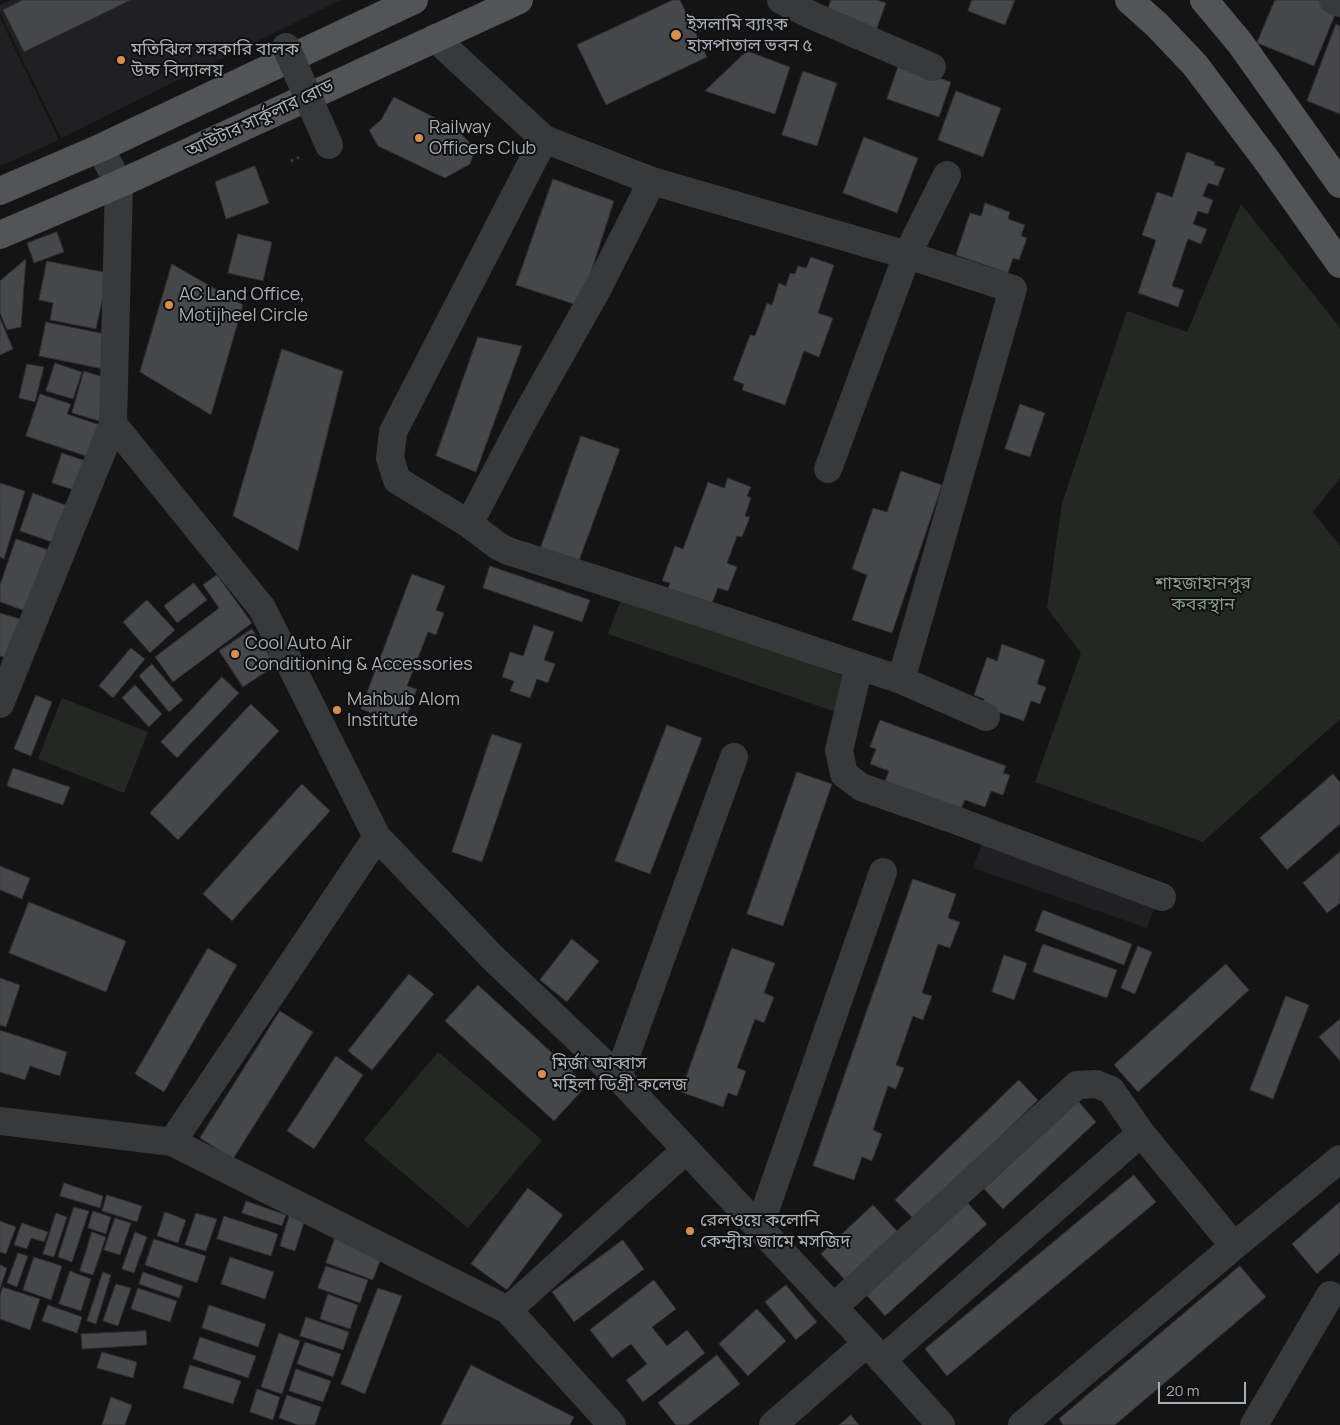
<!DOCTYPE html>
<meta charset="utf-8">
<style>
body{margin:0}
#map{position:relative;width:1340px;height:1425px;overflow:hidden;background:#141415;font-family:Manrope,sans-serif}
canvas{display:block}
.scale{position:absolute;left:1158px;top:1382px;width:88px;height:22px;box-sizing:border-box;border:2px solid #a7adb4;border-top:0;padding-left:6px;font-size:15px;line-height:18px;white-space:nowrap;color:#a7adb4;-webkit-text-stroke:4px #0f0f10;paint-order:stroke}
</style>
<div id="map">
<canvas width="1340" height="1425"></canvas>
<div class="scale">20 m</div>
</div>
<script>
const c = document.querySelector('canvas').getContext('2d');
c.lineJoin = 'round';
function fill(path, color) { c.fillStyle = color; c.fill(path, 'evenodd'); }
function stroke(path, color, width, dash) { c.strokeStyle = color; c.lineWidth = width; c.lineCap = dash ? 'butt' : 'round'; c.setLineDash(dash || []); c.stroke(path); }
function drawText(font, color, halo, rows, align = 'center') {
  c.font = font + ' Manrope,"Noto Sans Bengali",sans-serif'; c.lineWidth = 4; c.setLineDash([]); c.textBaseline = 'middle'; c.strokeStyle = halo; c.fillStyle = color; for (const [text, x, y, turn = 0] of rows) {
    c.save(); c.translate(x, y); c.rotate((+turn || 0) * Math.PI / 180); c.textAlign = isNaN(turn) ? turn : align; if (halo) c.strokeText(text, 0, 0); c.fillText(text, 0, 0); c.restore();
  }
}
fill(new Path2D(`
 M11 0H341L61 138 0 13V5Z
 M0 18 59 140 0 166Z
 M983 840 1157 901 1147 928 973 868Z`), '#202022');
fill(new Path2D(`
 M1241 204 1338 325 1340 330V478L1313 512 1340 546V719L1203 842 1035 782 1081 653 1047 608 1062 503 1127 311 1187 332Z
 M623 594 848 678 836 712 608 634Z
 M62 698 148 732 124 793 38 759Z
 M438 1052 542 1140 468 1228 364 1140Z`), '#232922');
const building = new Path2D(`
 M23 0H131L24 52 3 10Z
 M673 0H680L707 57 606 105 577 45Z
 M831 0H877L886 3 874 36 825 18Z
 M972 0H1015L1005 25 968 11Z
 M1275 0H1325L1339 5 1314 66 1257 43Z
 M1336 24 1340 26V114L1307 101Z
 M747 51 790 67 775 114 705 91Z
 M899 64 951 82 939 117 887 99Z
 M803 71 837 83 817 146 782 135Z
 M956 91 1001 108 983 157 938 140Z
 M394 97 457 129 475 149 470 164 445 178 378 146 369 130 381 120Z
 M864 137 918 158 897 213 843 193Z
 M1187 152 1215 162 1214 165 1225 168 1218 186 1208 183 1203 196 1213 200 1208 214 1198 211 1193 224 1207 229 1201 244 1188 239 1172 286 1184 290 1178 307 1138 293 1156 240 1142 235 1157 192 1172 197Z
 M255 166 269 203 226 219 215 182Z
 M553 179 614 201 580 306 516 285Z
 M985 203 1010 212 1008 219 1025 225 1021 236 1027 238 1019 260 1013 258 1008 273 956 255 970 213 981 216Z
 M57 232 64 252 34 263 27 243Z
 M238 234 272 242 263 281 228 273Z
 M811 257 834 265 818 313 833 318 819 357 804 351 785 405 742 390 744 384 733 380 750 335 755 336 767 303 772 305 779 283 786 286 790 273 795 274 798 266 806 268Z
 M26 259 21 327 7 330 0 313V281Z
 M47 261 113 274 103 297 96 329 50 320 53 303 39 300Z
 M172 264 243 305 211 415 140 372Z
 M0 318 13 349 0 355Z
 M46 322 115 336 108 370 39 356Z
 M478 337 522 346 476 472 436 456Z
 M282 349 343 371 298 551 233 516Z
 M55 363 82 372 73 399 46 391Z
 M27 364 44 367 35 402 19 398Z
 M84 371 112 380 99 421 72 413Z
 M40 394 71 404 67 414 106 427 95 459 26 436Z
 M1020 404 1045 413 1030 457 1005 449Z
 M581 436 620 449 576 569 538 555Z
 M62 453 92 463 83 493 52 483Z
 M901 471 942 485 892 633 852 620 867 575 852 569 873 508 887 512Z
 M728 478 751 487 747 496 751 498 745 516 750 517 742 537 737 536 727 563 737 567 728 591 718 588 710 608 667 591 670 583 662 581 675 546 683 549 708 482 724 488Z
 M0 483 25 491 4 559 0 557Z
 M33 493 76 509 63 546 20 531Z
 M16 539 52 551 31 613 0 602V585Z
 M490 566 590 600 582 622 483 588Z
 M412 574 445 586 436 610 444 613 436 635 428 632 407 686 417 689 406 718 397 715 394 722 361 709Z
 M217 575 252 623 173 682 155 657 219 608 203 585Z
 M194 583 207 600 177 623 164 606Z
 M147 600 175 630 150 653 123 622Z
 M0 613 27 621 14 660 0 656Z
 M534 625 554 632 544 660 555 664 548 683 537 679 530 698 510 691 514 681 502 677 510 652 523 656Z
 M252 629 276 665 243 687 219 651Z
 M1002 644 1045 660 1037 684 1046 687 1040 704 1031 701 1024 721 981 706 984 699 974 695 987 657 997 661Z
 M131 648 145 659 113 698 99 686Z
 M152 664 183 700 169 712 139 676Z
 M222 677 239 693 177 758 161 742Z
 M135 685 162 714 149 727 122 698Z
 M36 695 52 702 31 756 14 749Z
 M251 704 279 731 178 840 150 813Z
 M880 720 1006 766 1003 773 1010 775 1003 795 991 791 985 807 965 800 961 809 885 781 889 771 870 764 876 749 870 747Z
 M667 725 702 738 650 874 615 861Z
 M492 734 522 744 482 862 452 852Z
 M13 768 70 787 63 805 7 786Z
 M797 772 832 784 783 926 747 914Z
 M1333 774 1340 782V824L1287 870 1260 838Z
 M302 784 330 811 232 921 203 894Z
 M1340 852V903L1327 913 1303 883Z
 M0 866 30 878 22 899 0 890Z
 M913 879 956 894 948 918 960 922 950 948 938 944 922 993 932 996 923 1020 913 1016 896 1065 904 1068 896 1089 888 1086 873 1130 882 1134 872 1161 862 1157 854 1180 813 1166Z
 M29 902 126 941 106 992 9 953Z
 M1043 910 1132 944 1124 965 1035 931Z
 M572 939 599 961 567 1002 540 980Z
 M1043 944 1117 970 1107 998 1033 972Z
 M1138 946 1152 952 1135 994 1121 988Z
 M208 948 237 965 164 1092 135 1074Z
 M732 948 775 963 764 993 774 997 764 1023 755 1019 737 1068 746 1071 737 1096 728 1093 723 1107 681 1092Z
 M1004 955 1027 963 1014 1000 992 992Z
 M1226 964 1249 990 1138 1092 1114 1065Z
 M409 974 434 994 372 1070 348 1051Z
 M0 978 20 985 6 1027 0 1025Z
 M478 985 587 1085 554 1121 445 1021Z
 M1286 996 1309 1005 1273 1099 1250 1090Z
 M280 1011 313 1032 233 1159 200 1138Z
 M1340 1019V1061L1319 1037Z
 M0 1030 67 1052 60 1076 30 1066 25 1080 0 1072Z
 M336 1056 363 1075 314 1149 287 1131Z
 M1019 1080 1038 1100 915 1220 895 1200Z
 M1078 1101 1096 1122 1003 1209 984 1189Z
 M1134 1175 1156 1202 947 1376 925 1349Z
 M64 1183 103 1196 100 1208 60 1196Z
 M528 1188 563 1215 507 1290 471 1264Z
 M107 1195 142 1206 137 1222 102 1211Z
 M965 1200 987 1224 885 1316 863 1291Z
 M246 1201 286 1215 282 1226 242 1213Z
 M1340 1202V1253L1317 1274 1292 1244Z
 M873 1205 898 1232 846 1281 821 1254Z
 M74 1207 89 1211 72 1262 58 1257Z
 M291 1210 306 1216 295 1251 280 1246Z
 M93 1211 111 1217 106 1234 88 1228Z
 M165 1212 186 1220 178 1243 157 1236Z
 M56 1213 67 1217 54 1257 43 1254Z
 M196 1213 217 1219 206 1251 185 1245Z
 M224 1216 278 1234 271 1256 217 1239Z
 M115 1218 131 1223 120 1255 104 1250Z
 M0 1221 16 1227 6 1254 0 1252Z
 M22 1223 48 1232 44 1242 31 1238 27 1249 14 1245Z
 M92 1232 106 1237 93 1275 80 1271Z
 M135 1232 147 1237 134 1273 122 1269Z
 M335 1238 382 1255 373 1280 326 1263Z
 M154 1239 206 1256 197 1283 145 1265Z
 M623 1240 644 1269 574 1322 552 1292Z
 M18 1253 28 1256 17 1287 7 1283Z
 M34 1257 62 1266 51 1300 23 1290Z
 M230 1257 274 1272 265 1299 221 1284Z
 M0 1265 7 1268 0 1289Z
 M326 1266 368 1280 360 1303 318 1288Z
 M1240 1266 1266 1297 1115 1425H1063L1059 1419Z
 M70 1271 91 1279 81 1311 59 1304Z
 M103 1272 111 1275 96 1324 87 1321Z
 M143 1272 183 1286 179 1298 139 1284Z
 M654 1280 676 1309 652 1327 667 1346 687 1330 705 1353 643 1402 626 1380 647 1364 631 1344 612 1358 590 1330Z
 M116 1284 131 1288 118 1326 103 1321Z
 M786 1285 817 1322 796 1340 765 1302Z
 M3 1287 40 1299 30 1330 0 1319V1295Z
 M138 1288 177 1301 170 1322 131 1309Z
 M378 1288 402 1296 365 1394 341 1384Z
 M328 1294 358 1305 350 1329 320 1319Z
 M48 1305 82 1317 77 1333 42 1321Z
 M209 1305 266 1324 258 1347 202 1328Z
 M757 1309 786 1341 748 1376 719 1344Z
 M306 1317 349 1332 343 1350 300 1336Z
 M146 1331 147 1345 82 1349 81 1334Z
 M279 1333 300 1341 282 1394 261 1387Z
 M200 1337 256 1356 248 1378 193 1359Z
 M305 1342 341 1354 333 1377 297 1364Z
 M102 1352 137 1362 133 1378 97 1368Z
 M717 1355 740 1384 688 1425H676L658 1403Z
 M190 1365 241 1381 233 1404 183 1388Z
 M471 1365 574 1417 570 1425H441Z
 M296 1369 331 1381 323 1402 289 1391Z
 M257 1389 280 1397 273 1420 250 1412Z
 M287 1395 321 1407 315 1425H298L279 1418Z
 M111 1397 132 1405 125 1425H102Z
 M851 1415 859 1425H839Z`);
fill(building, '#46474a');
stroke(building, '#2e2e31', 1);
stroke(new Path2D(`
 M291 161 302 156`), '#3b3e40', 3, [2.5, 4]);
stroke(new Path2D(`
 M781 0 811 15 932 67
 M1333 0 1340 3
 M435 38 544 139
 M544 139 652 181 907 255 1013 289 901 680 714 617 508 551 498 546 469 524 397 480 390 458 393 432Z
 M100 148 119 184 113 424 262 608 377 837 492 957 618 1077 867 1343 941 1425
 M828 469 907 255 947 175
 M469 524 524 419 598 288 652 181
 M859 666 839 750 844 774 861 787 955 820 1162 897
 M901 680 986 717
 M0 704 113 424
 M618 1077 734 757
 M0 1121 172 1142 508 1310
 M172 1142 377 837
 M759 1228 883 872
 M834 1307 1077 1085 1096 1084 1111 1090 1141 1133 1234 1246
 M882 1360 1141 1133
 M612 1425 508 1310 686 1150
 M773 1425 867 1343
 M1022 1425 1234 1246 1340 1159
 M1254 1425 1330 1295`), '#37393b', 28);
stroke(new Path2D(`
 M1129 0 1157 25 1195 65 1268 162 1340 264
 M1204 0 1240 43 1340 184
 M0 191 100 148 414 0
 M0 235 119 184 519 0`), '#525458', 28);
stroke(new Path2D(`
 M286 47 329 145`), '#37393b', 28);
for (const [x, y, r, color] of [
 [676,35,6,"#d98f47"],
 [121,60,5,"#d98f47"],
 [419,138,5,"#d98f47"],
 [169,305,5,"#d98f47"],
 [235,654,5,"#d98f47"],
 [337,710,5,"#d98f47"],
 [542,1074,5,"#d98f47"],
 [690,1231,5,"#d98f47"]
]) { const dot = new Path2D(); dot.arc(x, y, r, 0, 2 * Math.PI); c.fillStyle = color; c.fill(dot); stroke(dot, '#0f0f10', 2); }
drawText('18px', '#a7adb4', '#0f0f10', [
 ["ইসলামি ব্যাংক",687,25],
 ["হাসপাতাল ভবন ৫",687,46],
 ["মতিঝিল সরকারি বালক",131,50],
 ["উচ্চ বিদ্যালয়",131,71],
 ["Railway",429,128],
 ["Officers Club",429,149],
 ["AC Land Office,",179,295],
 ["Motijheel Circle",179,316],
 ["Cool Auto Air",245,644],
 ["Conditioning & Accessories",245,665],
 ["Mahbub Alom",347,700],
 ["Institute",347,721],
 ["মির্জা আব্বাস",552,1064],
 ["মহিলা ডিগ্রী কলেজ",552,1085],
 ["রেলওয়ে কলোনি",700,1221],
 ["কেন্দ্রীয় জামে মসজিদ",700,1242]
], 'left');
drawText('18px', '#a7adb4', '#0f0f10', [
 ["আউটার সার্কুলার রোড",260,119,-25]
]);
drawText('18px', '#849c81', '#0f0f10', [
 ["শাহজাহানপুর",1203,584],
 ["কবরস্থান",1203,605]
]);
</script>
